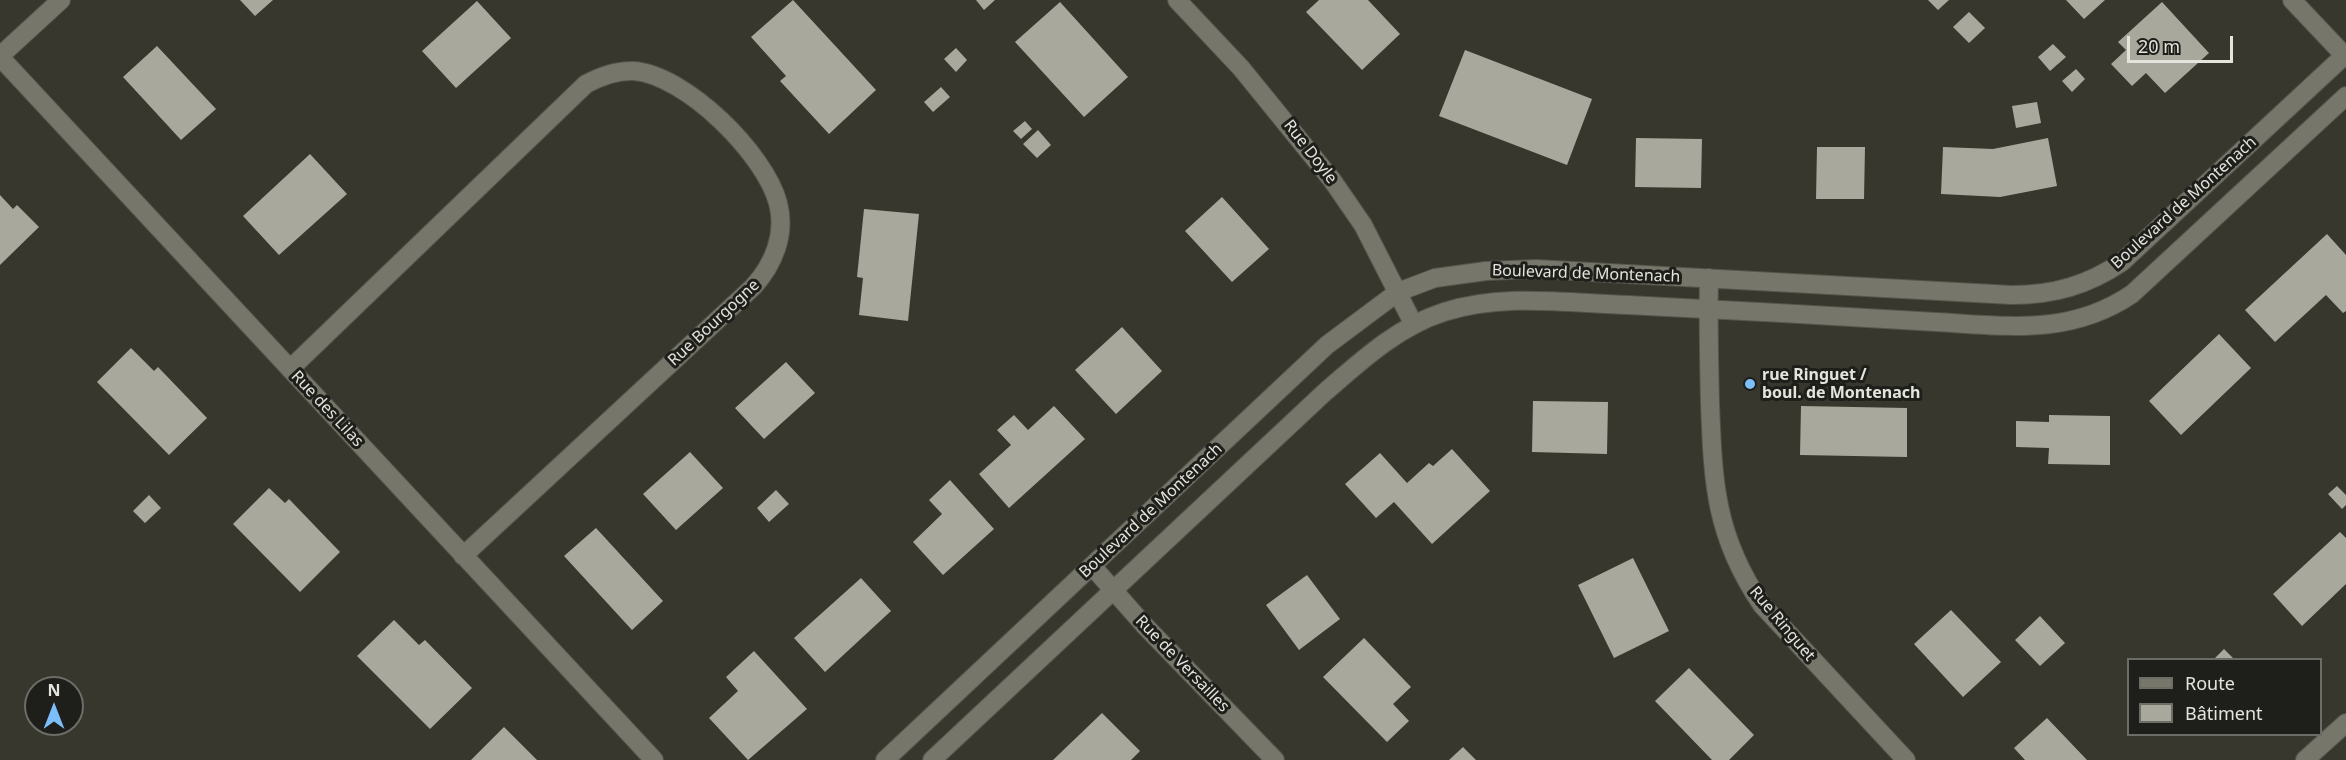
<!DOCTYPE html>
<meta charset="utf-8">
<style>
body{margin:0}
#map{position:relative;width:2346px;height:760px;overflow:hidden;background:#38372d;font-family:"Noto Sans",sans-serif}
canvas{display:block}
.legend{position:absolute;left:2127px;top:658px;width:195px;height:78px;box-sizing:border-box;background:#1e1e1a;border:2px solid #6d6d68;margin:0;padding:8px 10px;list-style:none;font-size:18px;color:#e4e4dd}
.legend li{display:flex;align-items:center;gap:12px;height:30px}
.legend b{width:30px;border:2px solid #6d6d68}
.north{position:absolute;left:24px;top:676px;width:60px;height:60px;box-sizing:border-box;background:#1e1e1a;border:2px solid #6d6d68;border-radius:50%;rotate:0deg;font-size:16px;font-weight:700;line-height:24px;text-align:center;color:#e4e4dd}
.north::after{content:'';display:block;margin:auto;width:21px;height:27px;background:#7cbef9;clip-path:polygon(50% 0,100% 100%,50% 72%,0 100%)}
.scale{position:absolute;left:2127px;top:36px;width:106px;height:27px;box-sizing:border-box;border:3px solid #e4e4dd;border-top:0;padding-left:8px;font-size:18px;line-height:21px;white-space:nowrap;color:#e4e4dd;-webkit-text-stroke:4px #1e1e1a;paint-order:stroke}
</style>
<div id="map">
<canvas width="2346" height="760"></canvas>
<ul class="legend">
<li><b style="height:8px;background:#77766a"></b>Route</li>
<li><b style="height:16px;background:#a9a89c"></b>Bâtiment</li>
</ul>
<div class="north">N</div>
<div class="scale">20 m</div>
</div>
<script>
const c = document.querySelector('canvas').getContext('2d');
c.lineJoin = 'round';
function fill(path, color) { c.fillStyle = color; c.fill(path, 'evenodd'); }
function stroke(path, color, width, dash) { c.strokeStyle = color; c.lineWidth = width; c.lineCap = dash ? 'butt' : 'round'; c.setLineDash(dash || []); c.stroke(path); }
function drawText(font, color, halo, rows, align = 'center') {
  c.font = font + ' "Noto Sans",sans-serif'; c.lineWidth = 6; c.setLineDash([]); c.textBaseline = 'middle'; c.strokeStyle = halo; c.fillStyle = color; for (const [text, x, y, turn = 0] of rows) {
    c.save(); c.translate(x, y); c.rotate((+turn || 0) * Math.PI / 180); c.textAlign = isNaN(turn) ? turn : align; if (halo) c.strokeText(text, 0, 0); c.fillText(text, 0, 0); c.restore();
  }
}
fill(new Path2D(`
 M240 0H273L255 16Z
 M793 0 876 90 829 134 780 81 786 76 751 37Z
 M976 0H995L984 10Z
 M1319 0H1368L1400 34 1362 70 1306 12Z
 M1928 0H1949L1938 10Z
 M2066 0H2105L2084 19Z
 M477 1 511 38 456 88 422 51Z
 M1060 2 1128 77 1084 117 1015 42Z
 M2162 2 2209 53 2165 93 2146 73 2132 86 2111 64 2126 50 2118 42Z
 M1969 12 1985 28 1969 43 1953 27Z
 M2053 44 2066 57 2050 71 2038 57Z
 M157 46 216 109 181 140 123 77Z
 M956 48 967 60 956 72 944 59Z
 M1465 50 1592 99 1567 165 1439 116Z
 M2076 69 2085 79 2072 92 2062 81Z
 M941 87 950 97 933 112 924 102Z
 M2037 102 2041 123 2016 128 2012 106Z
 M1025 121 1032 129 1021 139 1013 131Z
 M1038 130 1051 145 1037 158 1023 144Z
 M1636 138 1702 139 1701 188 1635 187Z
 M2048 138 2057 186 2000 197 1941 194 1943 147 1993 149Z
 M1817 147H1865L1864 199H1816Z
 M310 154 347 194 279 255 243 216Z
 M0 195 13 209 17 205 39 227 0 265Z
 M1222 197 1269 249 1232 282 1185 231Z
 M864 209 919 214 908 321 859 315 863 278 857 277Z
 M2327 234 2346 255V311L2343 313 2326 295 2275 342 2245 310Z
 M1122 327 1162 371 1116 414 1075 370Z
 M2219 334 2251 368 2181 435 2149 401Z
 M131 348 154 371 158 367 207 418 169 455 97 382Z
 M786 362 815 393 764 439 735 408Z
 M1533 401 1608 402 1607 454 1532 452Z
 M1054 406 1085 439 1009 508 979 474 1011 445 997 430 1014 415 1028 430Z
 M1801 406 1907 408V457L1800 455Z
 M2049 415 2110 416V465L2048 464 2049 448 2016 447V421L2049 422Z
 M1452 449 1490 491 1432 544 1394 502 1376 518 1345 484 1380 453 1407 483 1429 463 1433 466Z
 M690 452 723 488 676 530 643 494Z
 M950 480 994 529 943 575 913 542 942 514 929 500Z
 M2337 486 2346 495V505L2342 509 2328 494Z
 M269 488 285 503 289 499 340 552 300 592 233 524Z
 M776 490 789 504 769 522 757 508Z
 M149 495 161 508 145 523 133 511Z
 M596 528 663 601 632 630 564 556Z
 M2340 532 2346 538V584L2302 626 2273 594Z
 M1633 558 1669 631 1614 658 1578 585Z
 M1307 575 1340 619 1299 650 1266 605Z
 M861 578 891 611 825 672 794 638Z
 M1951 610 2001 662 1963 697 1914 644Z
 M2040 616 2065 643 2040 666 2015 640Z
 M394 620 419 645 425 640 472 688 430 729 357 656Z
 M1364 638 1411 687 1393 704 1409 721 1387 742 1323 677Z
 M2224 649 2235 660H2213Z
 M754 651 807 709 748 760 709 718 738 691 726 677Z
 M1689 668 1754 735 1729 760H1712L1655 701Z
 M1102 713 1140 751 1131 760H1053Z
 M2047 718 2087 760H2025L2014 748Z
 M504 727 537 760H471Z
 M1463 747 1476 760H1449Z`), '#a9a89c');
const street = new Path2D(`
 M1177 0 1241 68 1332 180 1363 225 1414 325
 M2292 0 2346 57
 M0 56 61 0
 M0 57 654 760
 M1709 278C1708 320 1709 361 1710 403 1713 483 1715 536 1762 605L1906 760
 M290 369 586 84C601 76 616 70 634 71 686 75 765 154 778 203 786 234 774 264 753 287L463 556
 M1092 566 1145 626 1275 760
 M885 760 1327 345 1398 292 1435 278 1486 271 1536 269 2012 295C2054 295 2088 285 2122 262L2346 54
 M932 760 1325 392C1361 361 1397 327 1444 312 1503 293 1567 303 1628 305 1731 310 1833 316 1936 322 2007 326 2070 336 2132 294L2346 96
 M2305 760 2346 723`);
stroke(street, '#56554d', 20);
stroke(street, '#77766a', 18);
for (const [x, y, r, color] of [
 [1750,384,6,"#7cbef9"]
]) { const dot = new Path2D(); dot.arc(x, y, r, 0, 2 * Math.PI); c.fillStyle = color; c.fill(dot); stroke(dot, '#1e1e1a', 2); }
drawText('16px', '#e4e4dd', '#1e1e1a', [
 ["Rue Doyle",1310,152,52],
 ["Boulevard de Montenach",2184,203,-42],
 ["Boulevard de Montenach",1586,274,2],
 ["Rue Bourgogne",714,323,-43],
 ["Rue des Lilas",327,409,47],
 ["Boulevard de Montenach",1151,511,-43],
 ["Rue Ringuet",1782,624,50],
 ["Rue de Versailles",1182,664,46]
]);
drawText('bold 16px', '#e4e4dd', '#1e1e1a', [
 ["rue Ringuet /",1762,375],
 ["boul. de Montenach",1762,393]
], 'left');
</script>
